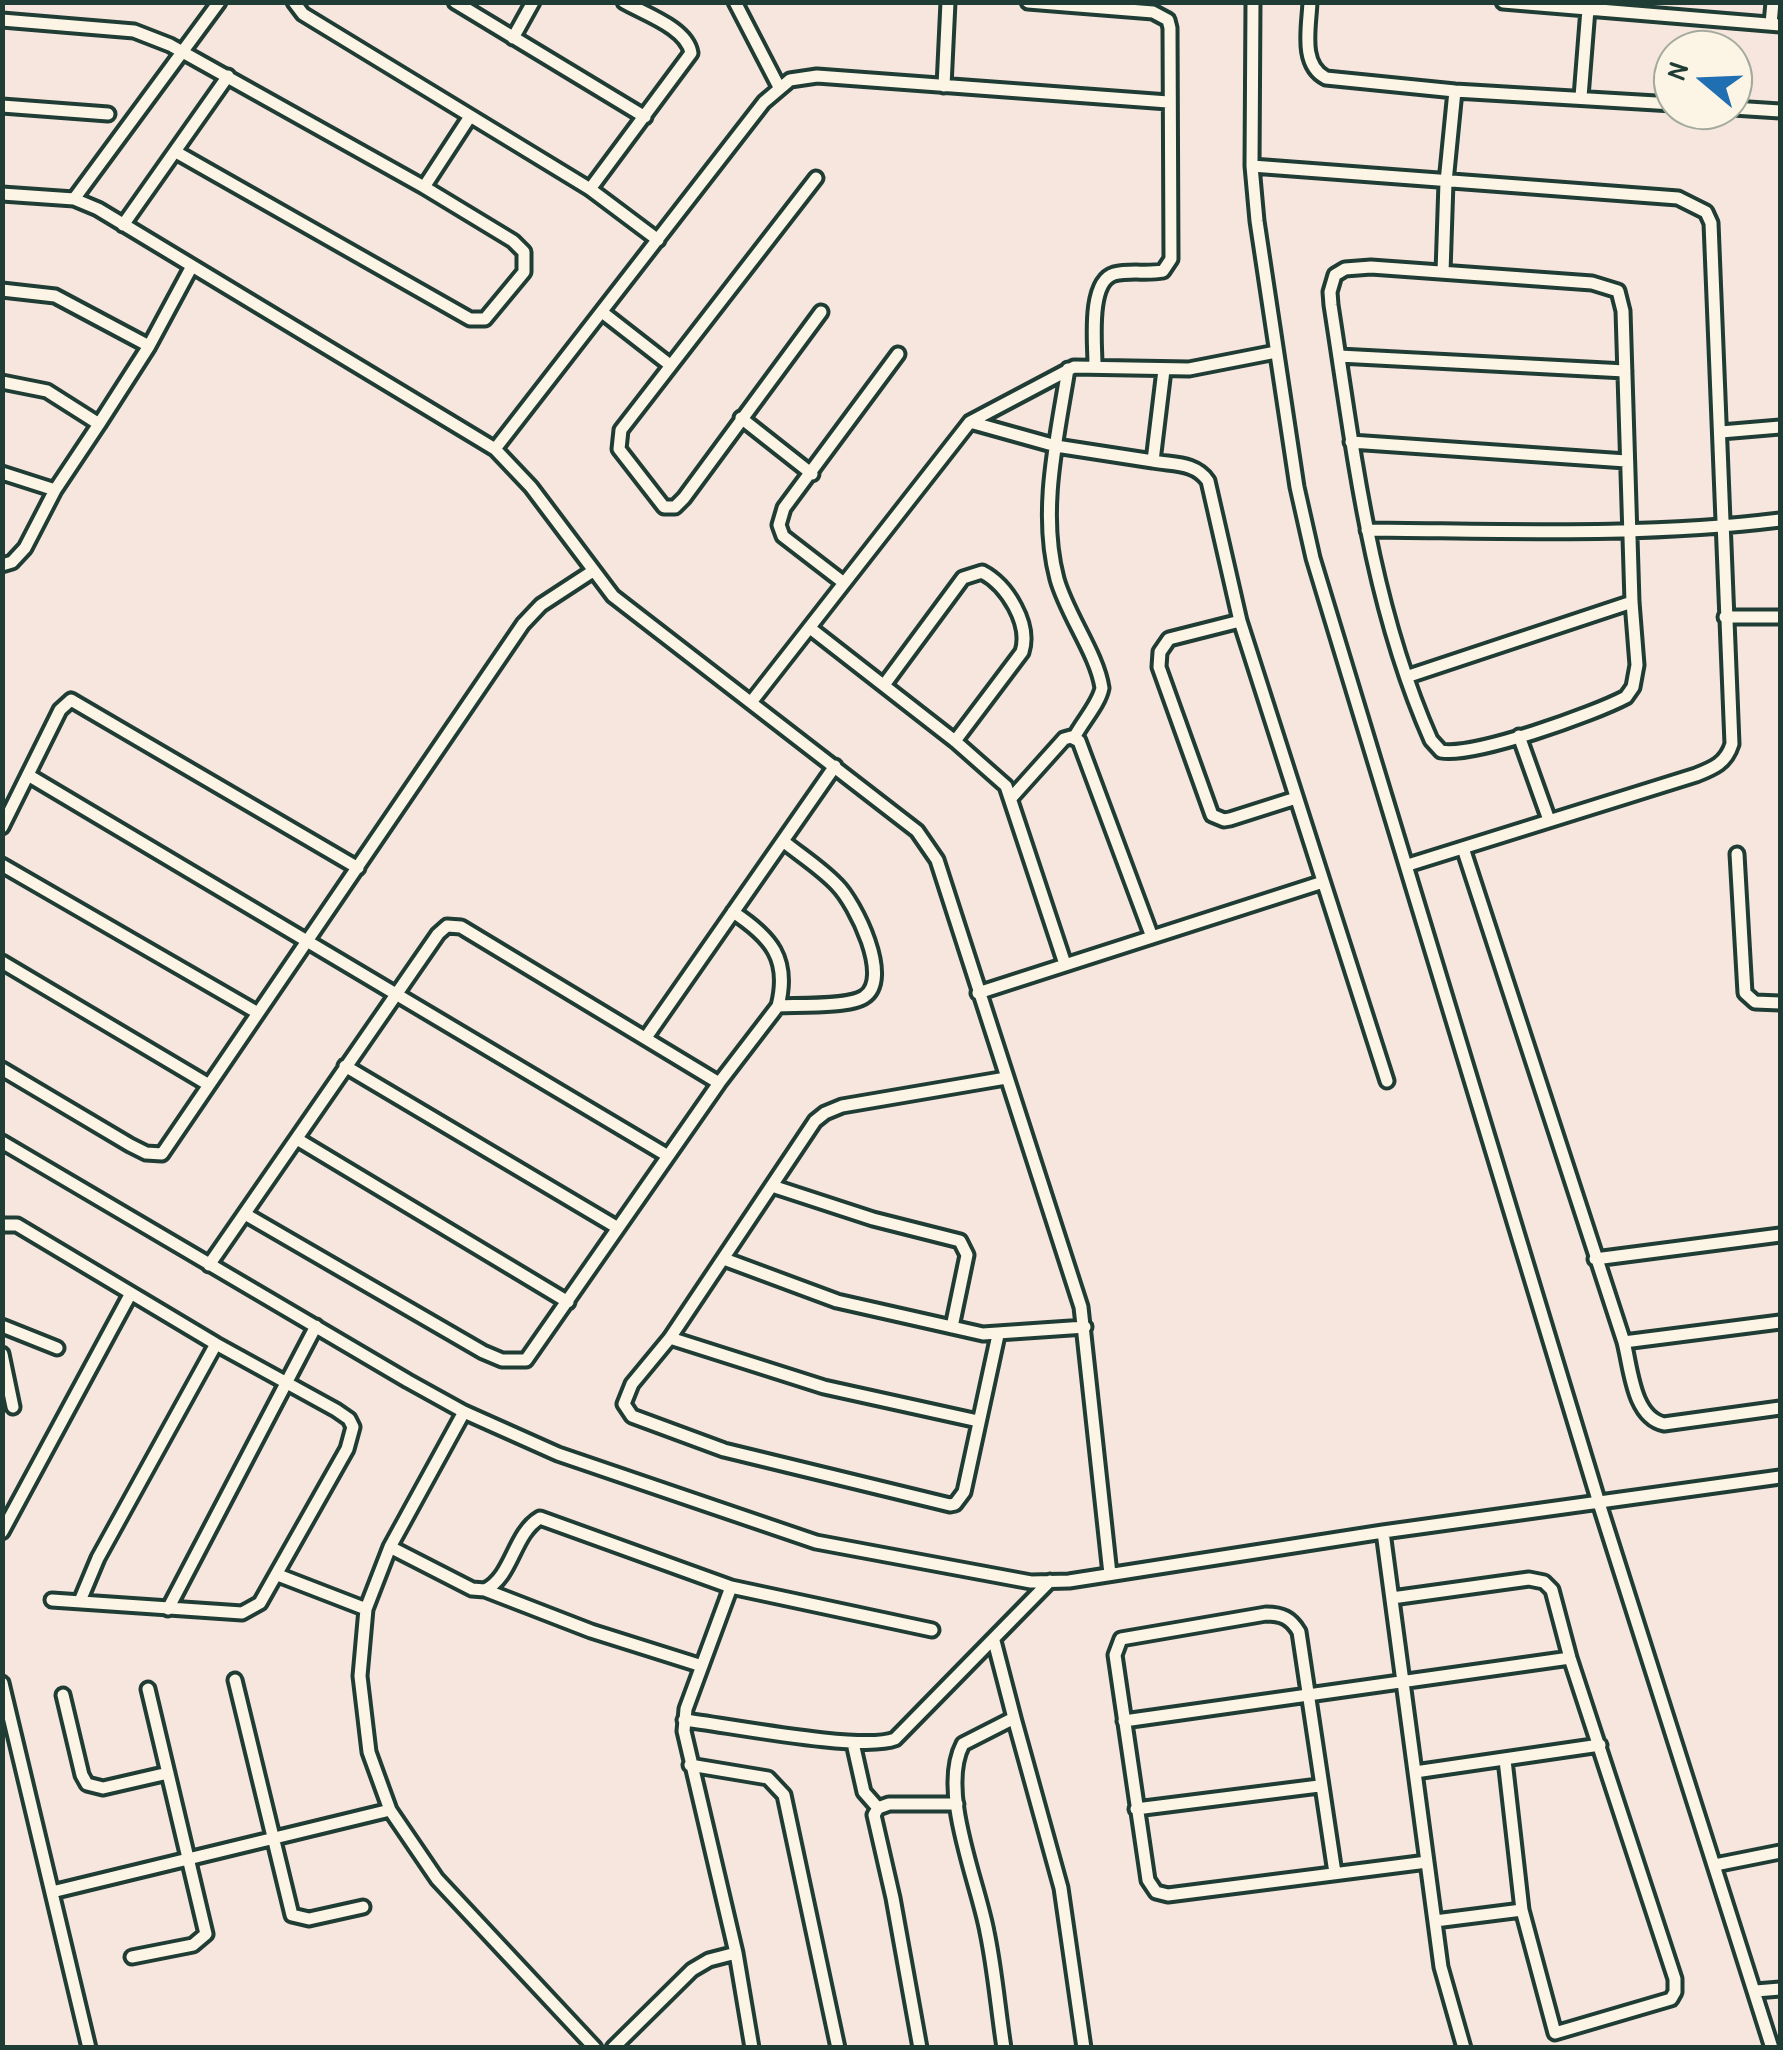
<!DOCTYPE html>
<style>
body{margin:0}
#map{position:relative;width:1783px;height:2050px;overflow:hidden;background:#f6e6de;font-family:"Patrick Hand",sans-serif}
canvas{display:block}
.frame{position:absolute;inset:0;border:5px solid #1f3d34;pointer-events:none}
.north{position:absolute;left:1653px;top:30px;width:100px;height:100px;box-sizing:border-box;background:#fcf5e5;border:2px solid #a4ab9e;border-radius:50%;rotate:289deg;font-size:28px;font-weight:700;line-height:40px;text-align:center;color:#1f3d34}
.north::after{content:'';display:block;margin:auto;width:35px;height:45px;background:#1f6fb2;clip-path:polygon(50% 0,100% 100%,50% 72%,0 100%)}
</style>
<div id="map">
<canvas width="1783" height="2050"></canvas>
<div class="frame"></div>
<div class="north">N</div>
</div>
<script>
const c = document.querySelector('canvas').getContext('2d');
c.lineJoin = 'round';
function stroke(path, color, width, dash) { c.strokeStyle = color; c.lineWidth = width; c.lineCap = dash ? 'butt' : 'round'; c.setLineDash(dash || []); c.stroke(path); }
const minor = new Path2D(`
 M294 2 303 14 590 189 658 240
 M455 2 645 117
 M735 2 779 87
 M1028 2 1153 12 1168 20 1170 28 1171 259 1163 271C1147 274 1130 270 1114 274 1088 282 1095 343 1095 365
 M1253 2 1252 166 1257 221 1297 487 1313 558 1599 1503 1772 2048
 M1310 2C1309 27 1300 65 1326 78L1455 91 1673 104
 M1503 2 1780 25
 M2 20 134 31 170 45 424 187 513 241 524 252V272L485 319H470L176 152
 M1771 24 1773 2
 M513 38 533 2
 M944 86 948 2
 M1581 97 1588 9
 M2 106 108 114
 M1733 108 1780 111
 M1252 166 1678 198 1706 212 1711 223 1732 744C1726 763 1714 768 1696 775L1408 865
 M816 178 621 430 619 449 664 507H675L684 498 821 312
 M424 187 469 118
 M590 189 691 53C687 28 645 14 624 2
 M2 194 74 199 98 209 495 449 531 487 613 596 917 831 937 860 1081 1307 1110 1574
 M74 199 219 2
 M123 225 228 76
 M1371 267 1592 283 1618 291 1623 311 1632 602 1637 665 1633 687 1626 697C1594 714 1474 757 1441 751L1431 740C1370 602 1354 452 1331 305L1330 292 1335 275 1345 269Z
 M1443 272 1446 182 1455 91
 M2 290 55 296 149 346
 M602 312 670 365
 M1339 356 1625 371
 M1068 369C1057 438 1039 511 1057 579 1067 615 1097 654 1102 688 1099 704 1082 722 1074 738
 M1164 370 1153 461C1173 465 1195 462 1208 481L1240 621 1387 1081
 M2 382 47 391 99 424 149 346 192 266
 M741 418 812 474
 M970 422 1056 446 1153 461
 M1721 432 1780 427
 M1351 442 1626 461
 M495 449 764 102 790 80 817 76 1168 102
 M2 473 55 490
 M1367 530C1504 531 1643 537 1780 520
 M2 565 12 562 25 548 55 490 99 424
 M844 583 783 536 779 525 784 508 898 354
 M1725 617H1780
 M1240 621 1169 639 1160 652 1159 667 1212 815 1224 820 1230 819 1296 798
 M810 628 955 741 1006 786 1065 964
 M1409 676 1632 602
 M884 685 963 578 982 572C1007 585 1031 624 1022 652L955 741
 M752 701 970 422 1074 367 1189 369 1276 352
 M1519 736 1549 820
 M28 775 668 1156
 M1012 797 1064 739 1071 737 1079 741 1152 937
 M2 827 60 710 71 700 358 868
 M1463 848 1624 1342C1631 1369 1633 1417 1664 1424L1780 1408
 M1737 854 1745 993 1755 1002 1780 1003
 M2 865 258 1013
 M733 912C771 937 790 959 778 1006
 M2 962 209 1085
 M978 993 1323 882
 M647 1036 835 766
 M345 1066 618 1228
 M2 1069 130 1145 146 1153 162 1154 523 624 541 605 593 571
 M297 1139 568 1302
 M2 1142 408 1381 464 1412 558 1454 816 1542 1031 1582 1069 1581 1383 1532 1780 1477
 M772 1186 873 1219 960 1241 967 1255 952 1327
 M245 1214 483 1352 502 1360H526L719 1083 778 1006C798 1005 849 1007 864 997 893 979 855 903 837 885 821 868 800 855 783 841
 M2 1225H17L216 1344 336 1410 349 1419 353 1427 347 1449 260 1603 242 1613 52 1600
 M724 1259 837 1301 983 1334 1085 1327
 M1595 1259 1780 1235
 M209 1265 438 934 447 926 461 927 719 1083
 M2 1326 57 1348
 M998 1335 964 1492 955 1504 950 1505 724 1450 632 1416 624 1404 632 1384 670 1338 815 1121 825 1113 842 1106 1006 1078
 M670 1338 824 1387 978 1421
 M1624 1342 1780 1322
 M2 1354 13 1407
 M464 1412 390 1547 366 1609 360 1676 369 1752 390 1810 437 1879 595 2048
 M2 1532 131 1293
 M1383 1532 1441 1967 1464 2048
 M390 1547 472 1589 485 1590C513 1576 513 1534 540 1518L731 1587 932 1630
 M278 1575 366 1609
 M731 1587 686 1709 684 1731 736 1953 752 2048
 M485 1590 591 1631 702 1666
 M1392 1598 1529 1579 1544 1582 1552 1590 1570 1658 1675 1979V1992L1671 1999 1555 2033 1522 1910 1505 1760
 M80 1601 98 1558 216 1344
 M168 1609 316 1326
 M994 1641 1014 1718
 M235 1680 292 1915 309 1919 363 1907
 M2 1683 89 2048
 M63 1695 82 1775 87 1784 103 1788 168 1773
 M684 1720C727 1725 862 1752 895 1739L1050 1581
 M1124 1721 1570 1658
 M853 1743 864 1792 878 1808
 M690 1765 768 1778 784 1795 838 2048
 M1415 1772 1600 1745
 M1136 1809 1319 1786
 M1715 1865 1780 1852
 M1335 1873 1299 1632C1291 1618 1282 1614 1266 1614L1121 1639 1115 1655 1148 1880 1156 1892 1168 1895 1427 1862
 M52 1892 390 1810
 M1435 1921 1522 1910
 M132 1957 193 1945 206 1934 148 1689
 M1756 1991 1780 1989
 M613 2048 692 1970 709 1960 736 1953
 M920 2048 893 1898 874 1815 878 1808 889 1804H957
 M1004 2048C998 2009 995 1970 987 1932 978 1882 938 1791 963 1744L1014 1718 1061 1888 1084 2048`);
stroke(minor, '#1f3d34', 19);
stroke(minor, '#fcf5e5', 11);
</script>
